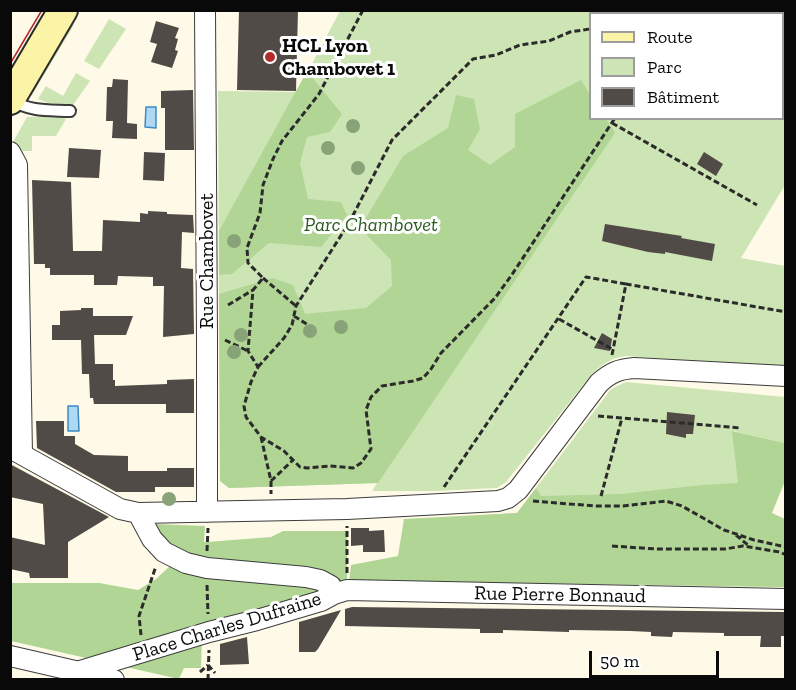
<!DOCTYPE html>
<meta charset="utf-8">
<style>
body{margin:0}
#map{position:relative;width:796px;height:690px;overflow:hidden;background:#fefae7;font-family:"Zilla Slab",serif}
canvas{display:block}
.frame{position:absolute;inset:0;border:12px solid #090909;pointer-events:none}
.legend{position:absolute;left:589px;top:12px;width:195px;height:108px;box-sizing:border-box;background:#fff;border:2px solid #9d9d9d;margin:0;padding:8px 10px;list-style:none;font-size:18px;color:#090909}
.legend li{display:flex;align-items:center;gap:12px;height:30px}
.legend b{width:30px;border:2px solid #9d9d9d}
.scale{position:absolute;left:589px;top:651px;width:130px;height:27px;box-sizing:border-box;border:3px solid #090909;border-top:0;padding-left:8px;font-size:18px;line-height:21px;white-space:nowrap;color:#090909;-webkit-text-stroke:4px #fff;paint-order:stroke}
</style>
<div id="map">
<canvas width="796" height="690"></canvas>
<div class="frame"></div>
<ul class="legend">
<li><b style="height:8px;background:#fbf3a5"></b>Route</li>
<li><b style="height:16px;background:#cde5b4"></b>Parc</li>
<li><b style="height:16px;background:#514b47"></b>Bâtiment</li>
</ul>
<div class="scale">50 m</div>
</div>
<script>
const c = document.querySelector('canvas').getContext('2d');
c.lineJoin = 'round';
function fill(path, color) { c.fillStyle = color; c.fill(path, 'evenodd'); }
function stroke(path, color, width, dash) { c.strokeStyle = color; c.lineWidth = width; c.lineCap = dash ? 'butt' : 'round'; c.setLineDash(dash || []); c.stroke(path); }
function drawText(font, color, halo, rows, align = 'center') {
  c.font = font + ' "Zilla Slab",serif'; c.lineWidth = 6; c.setLineDash([]); c.textBaseline = 'middle'; c.strokeStyle = halo; c.fillStyle = color; for (const [text, x, y, turn = 0] of rows) {
    c.save(); c.translate(x, y); c.rotate((+turn || 0) * Math.PI / 180); c.textAlign = isNaN(turn) ? turn : align; if (halo) c.strokeText(text, 0, 0); c.fillText(text, 0, 0); c.restore();
  }
}
fill(new Path2D(`
 M340 11H785V185L741 258 785 266V367L752 366 627 356C612 357 601 365 591 375L506 482 497 488 435 491H372L377 483 229 488 220 481 218 91 297 92ZM590 14H782V118H590Z
 M109 19 126 29 99 69 84 61Z
 M66 21 74 25 32 95 29 98 25 99Z
 M76 73 90 81 73 105 48 103 38 99 46 86 63 96Z
 M60 116 66 119 56 136H32V151H20L13 142 27 117Z
 M626 382 785 397V443L733 431 785 587 492 583 412 520 517 513 611 389Z`), '#cde5b4');
fill(new Path2D(`
 M307 71 342 114 330 132 307 137 300 163 308 199 341 202 347 215 321 247 269 243 232 274 219 275V231Z
 M581 80 590 95V118L606 119 615 133 378 483 229 488 220 481 219 294 273 278 293 285 305 314 366 308 392 286 391 260 360 228 403 156 448 128 456 95 474 99 480 129 468 150 490 165 515 147V114Z
 M732 431 785 443V481L772 513 785 519V587L412 581 349 582 351 565 398 556 404 519 517 513 536 488 541 496 621 494 702 485 738 483Z
 M155 524 205 526 204 542H207L271 537 283 531H347V590L202 634 201 668H184L179 679 11 641V583H99L138 590 156 579 171 565 163 542Z`), '#b0d594');
const water = new Path2D(`
 M146 107H156V128L145 127Z
 M68 406H78L79 431H68Z`);
fill(water, '#afd8f2');
stroke(water, '#3a8bc5', 1.5);
fill(new Path2D(`
 M239 10H298L296 91 237 90Z
 M156 21 179 28 175 38 178 39 175 50 178 51 172 68 151 62 157 44 150 42Z
 M113 79 128 80 127 123 137 124V139L112 138 113 121H106L107 87H112Z
 M193 90 194 150H165V108H161V91Z
 M69 148 101 150 99 178 67 177Z
 M144 152 165 153 164 181 143 180Z
 M704 152 723 164 716 176 697 164Z
 M32 180 71 182 73 251H102L103 220 140 222V213L148 214V211L167 212V214L193 215 194 233 182 232 181 268 193 269 194 334 163 337 164 286H153V277L118 276 117 285H94V275H50V268H45V264H34Z
 M605 224 682 236 681 238 715 244 712 261 665 252V254L648 252 602 241Z
 M81 308H93V316H133L126 335H94L95 364H113V380H115V386L167 384V380L194 379V413H166V404H94L93 398H90L89 374H82L81 340H52V325H60V311L81 310Z
 M602 333 612 339 610 351 594 348Z
 M667 412 695 415 693 434H686V438L666 434Z
 M36 421H64V436H75V444L94 455 128 456V471H167V468H194V487H155V492H116L37 448Z
 M10 464 109 517 68 542V578H30L29 573 10 569V537L45 545 43 504 10 497Z
 M351 528H369V531L384 530 385 552H363V545L351 546Z
 M352 607 785 612 784 636H781V647H760L761 636H724V633L673 632 672 637 651 636V632L631 631 569 630V632L503 630V633H480V629L345 626V609Z
 M341 610 318 649 315 652H299V622Z
 M247 637 249 664 220 665V644Z`), '#514b47');
const service = new Path2D(`
 M11 100C32 112 46 110 70 111`);
const minor = new Path2D(`
 M205 10 207 337V512
 M10 152 17 165 22 454
 M10 448 120 509 138 513 347 509 498 501 508 498 518 490 599 383C610 373 619 369 634 368L786 376
 M334 594 347 590 786 599
 M10 656 114 680
 M80 671 209 632 257 620 321 601 334 594 331 586 320 580 306 577 207 568 186 563 164 552 152 539 138 513`);
const secondary = new Path2D(`
 M10 100 63 10`);
stroke(service, '#3c3c3c', 14);
stroke(minor, '#3c3c3c', 22);
stroke(secondary, '#2b2b2b', 32);
stroke(new Path2D(`
 M363 10 319 94 282 141 273 159 263 185 260 213 247 248 248 263 263 278 253 290 248 351 258 367 251 382 244 406 246 417 261 437 284 451 300 467 307 468 330 466 353 468 361 463 371 449 366 410 371 397 382 386 413 381 423 378 431 369 441 353 495 298 511 276 615 118
 M705 10 729 14
 M678 14 688 10
 M782 20 786 21
 M612 123 757 205
 M263 278 296 306
 M228 305 253 290
 M294 316 308 325
 M559 319 612 349
 M225 340 248 351
 M612 355 626 284 786 312
 M258 367 284 338 292 325 296 306 349 223 392 140 473 59 496 55 520 45 549 41 570 32 590 29
 M598 416 740 428
 M261 437 271 481 293 460
 M271 481V494
 M444 487 586 277 626 284
 M601 496 622 418
 M533 501 595 506H623L666 501 682 506 724 530 754 540 786 547
 M736 535 749 546
 M612 546 656 549H725L743 546 780 552 786 555
 M207 551 208 528
 M347 573V526
 M207 585 208 614
 M141 635 139 616 156 566
 M208 665 215 673
 M200 672 208 665
 M208 680 209 650`), '#2b2b2b', 3, [6, 3]);
stroke(service, '#fff', 10);
stroke(minor, '#fff', 20);
stroke(secondary, '#fbf3a5', 28);
stroke(new Path2D(`
 M10 64 42 10`), '#b12a2e', 1.5);
c.fillStyle = '#89a379';
for (const [x, y] of [
 [353,126],
 [328,148],
 [358,168],
 [234,241],
 [341,327],
 [310,331],
 [241,335],
 [234,352],
 [169,499]
]) { c.beginPath(); c.arc(x, y, 7, 0, 2 * Math.PI); c.fill(); }
for (const [x, y, r, color] of [
 [270,57,6,"#b12a2e"]
]) { const dot = new Path2D(); dot.arc(x, y, r, 0, 2 * Math.PI); c.fillStyle = color; c.fill(dot); stroke(dot, '#fff', 2); }
drawText('bold 20px', '#090909', '#fff', [
 ["HCL Lyon",282,46],
 ["Chambovet 1",282,69]
], 'left');
drawText('italic 20px', '#2a5c1f', '#fff', [
 ["Parc Chambovet",371,225]
]);
drawText('20px', '#090909', '#fff', [
 ["Rue Chambovet",207,261,-90],
 ["Rue Pierre Bonnaud",560,595,1],
 ["Place Charles Dufraine",227,627,-17]
]);
</script>
